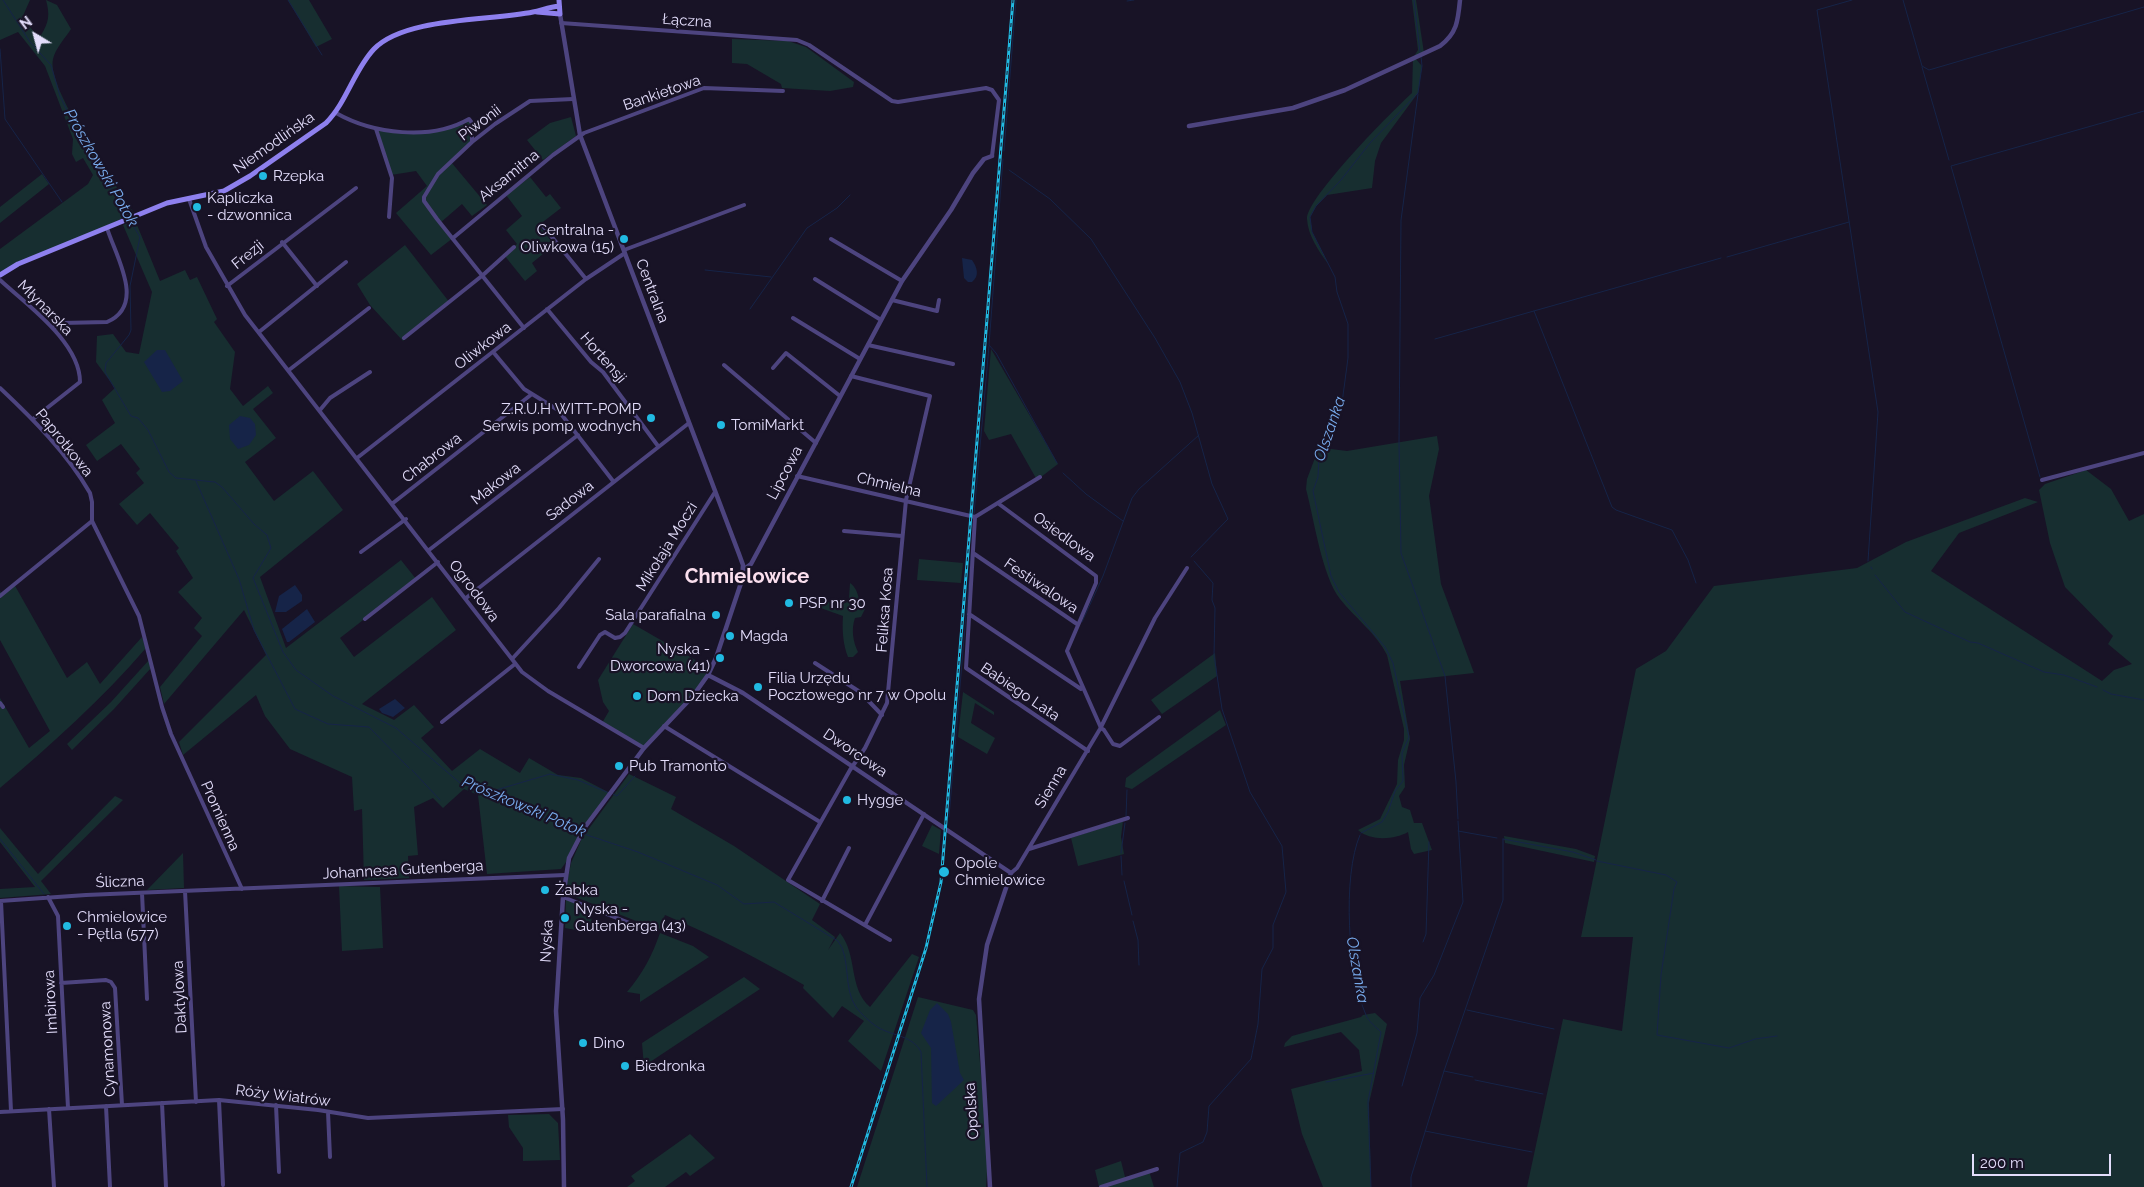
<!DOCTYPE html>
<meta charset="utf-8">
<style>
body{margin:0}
#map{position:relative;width:2144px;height:1187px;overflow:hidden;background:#181326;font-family:Raleway,sans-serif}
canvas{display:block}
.north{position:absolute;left:10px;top:10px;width:50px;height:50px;-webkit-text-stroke:4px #181326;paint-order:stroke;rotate:323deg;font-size:14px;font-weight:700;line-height:20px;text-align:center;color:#e3ddfb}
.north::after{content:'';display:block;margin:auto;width:18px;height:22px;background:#e3ddfb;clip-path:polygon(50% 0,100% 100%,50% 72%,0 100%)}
.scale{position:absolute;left:1972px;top:1154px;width:139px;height:22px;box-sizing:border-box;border:2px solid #e3ddfb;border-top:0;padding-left:6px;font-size:15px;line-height:18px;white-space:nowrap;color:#e3ddfb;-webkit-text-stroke:4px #181326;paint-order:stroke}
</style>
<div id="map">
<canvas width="2144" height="1187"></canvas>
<div class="north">N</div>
<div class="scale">200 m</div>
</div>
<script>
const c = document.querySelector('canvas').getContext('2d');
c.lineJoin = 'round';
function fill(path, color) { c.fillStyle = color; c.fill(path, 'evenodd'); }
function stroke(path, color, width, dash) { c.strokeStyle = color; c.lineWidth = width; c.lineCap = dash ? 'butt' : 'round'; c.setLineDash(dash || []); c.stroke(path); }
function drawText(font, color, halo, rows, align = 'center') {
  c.font = font + ' Raleway,sans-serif'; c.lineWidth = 4.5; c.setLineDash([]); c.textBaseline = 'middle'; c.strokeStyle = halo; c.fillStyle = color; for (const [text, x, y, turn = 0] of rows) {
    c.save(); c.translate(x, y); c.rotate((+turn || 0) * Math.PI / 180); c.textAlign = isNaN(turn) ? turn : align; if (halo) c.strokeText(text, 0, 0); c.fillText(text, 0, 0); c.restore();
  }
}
fill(new Path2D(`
 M0 0H30L22 18 36 34 41 35C49 22 50 15 46 0L57 5 71 29C66 37 55 49 53 59 46 89 116 184 134 213L56 249 0 272V249L88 184 93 175 83 158 76 162 72 154 73 139 45 66 18 32 0 40Z
 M288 0H309L332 39 316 47Z
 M1412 0H1416L1424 53 1414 57 1422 66 1418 93 1381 143 1375 161 1372 188 1327 195 1316 206 1310 217 1312 232 1328 264C1319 251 1308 236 1307 219 1306 198 1393 110 1412 93L1413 58 1418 50Z
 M732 39 788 41 806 47 854 82 853 87 830 91 782 88 781 84 747 64 732 63Z
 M571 117 576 136 543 160 527 140 550 123Z
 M469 119 471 121 472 142 451 162 487 205 472 216 462 204 440 223 453 238 431 255 396 213 427 186 416 171 391 175 376 129C407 135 442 135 469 119Z
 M42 174 49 184 0 223V207Z
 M530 177 546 197 550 194 561 208 539 225 554 245 532 263 537 271 525 281 504 255 517 244 506 230 522 216 506 195Z
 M135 220 160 281 185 270 190 280 197 277 217 319 214 322 235 352 230 389 243 406 268 386 273 393 253 409 276 438 245 462 274 501 313 471 343 510 260 577 286 648 401 560 416 579 340 638 354 657 432 597 456 630 362 704 394 720 414 705 434 727 421 738 452 771 480 749 520 773 529 758 558 775 581 778 610 793 585 827 569 858 561 869 487 874 478 795 464 789 443 808 433 798 414 807 418 855 408 856 409 878 364 880 362 809 354 811 352 777 290 749 265 716 256 695 183 755 179 742 266 655 244 610 164 704 160 687 202 636 194 628 202 618 178 592 193 578 176 551 179 548 150 513 137 525 119 504 144 483 136 473 140 469 121 444 97 461 86 445 115 423 102 400 115 388 96 362 97 336 113 334 126 352 139 354 152 292 123 225Z
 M405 245 450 303 403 341 370 305 357 284Z
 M991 349 1058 464 1037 480 1011 434 989 440 984 431Z
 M1437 436 1439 449 1429 496 1441 584 1474 673 1400 681 1410 739 1404 765 1405 787 1399 796 1402 807 1410 810 1414 823H1422L1432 850 1414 854 1411 849 1408 832C1394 840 1370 841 1358 830L1380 819 1397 784 1398 760 1404 740V729L1387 655C1376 633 1355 618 1340 599 1322 576 1314 519 1306 489L1307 479 1318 450 1323 448 1347 451Z
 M2086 470 2111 489 2129 521 2144 514V1187H1527L1563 1019 1622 1031 1633 937H1581L1636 669 1666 651 1714 586 1857 568 1906 542 2025 498 2038 502 1959 533 1931 571 2102 681 2114 670 2132 664 2108 644 2113 636 2065 587 2050 543 2039 490 2045 484Z
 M919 559 963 563 961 583 917 580Z
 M850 583C860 590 857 602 865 609L861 617 855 618C851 629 853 642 858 652L853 657H848C843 645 842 629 843 616L815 606 809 598 838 604 846 603 849 598Z
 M14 584 67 678 87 662 100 684 142 637 146 648C101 700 52 744 0 788V698L29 748 50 731 0 640V591L2 594Z
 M633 624 711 669 700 687 644 748 602 723 609 711 603 702 598 680Z
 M1215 653 1217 676 1162 714 1151 700Z
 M149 660 151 668 114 709 72 750 67 744 111 702Z
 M963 692 994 712V715L975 703 971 723 995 738 987 754 958 737Z
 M1220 710 1226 725 1132 789 1125 787 1126 778Z
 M629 774 676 797 671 809 734 846 820 904 812 920 835 937 828 950 840 933C858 955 848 988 870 1007L912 954 919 957 881 1071 848 1041 864 1021 842 1006 833 1018 803 988 804 985C759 959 713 935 665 915L659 930 565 893 571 863 582 838Z
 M115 796 123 800 41 881 51 894 0 898V889L35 887 0 842V828L38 874Z
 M1123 821 1121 837 1124 854 1078 866 1071 838Z
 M932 825 941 830 939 854 922 846Z
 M1504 836 1576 849 1595 856 1594 862 1505 843Z
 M183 853 184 888 147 890Z
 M339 886 380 887 383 948 342 951Z
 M566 899 591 909 592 933 565 928Z
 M660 933 693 946 709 957 640 1002V994L627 992C643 973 652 956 660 933Z
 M744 977 760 989 644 1066 642 1043Z
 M918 997 973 1010 976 1015 988 1158 986 1187H857Z
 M1375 1013 1387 1024 1369 1103 1371 1187H1323L1302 1134 1291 1089 1362 1071 1359 1050 1341 1032 1284 1047 1285 1043 1292 1036 1361 1017 1363 1015Z
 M549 1114 558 1123 560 1160 523 1161V1148L509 1127 508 1115Z
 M690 1134 715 1158 690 1176 686 1172 665 1187H627L635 1181 631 1176Z
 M1121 1161 1125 1177 1149 1171 1154 1187H1099L1095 1170Z`), '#172e30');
fill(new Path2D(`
 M962 258 972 260C977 267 980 276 972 282H968L964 278Z
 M157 350H165L183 381 170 391 162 392 144 362Z
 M240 416 250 418 255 424 256 435 249 445 238 449 230 439 229 425Z
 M295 585 302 595V601L286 612H275L279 596Z
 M307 609 315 622 289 642H287L282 629Z
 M395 699 405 708 393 717 382 713 379 709Z
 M937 1003 948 1014 951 1022 960 1073 964 1080 936 1106 932 1103 931 1048 921 1033 930 1010Z`), '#162448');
stroke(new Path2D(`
 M3 0 30 42 51 65 60 96 83 143 128 216
 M288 0 322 55
 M1414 0 1420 52
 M1852 0 1817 10 1878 412 1868 561
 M1903 0 1922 66 1929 70 2144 7
 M1127 1 1134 0
 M0 49 5 119 62 202
 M1922 67 1949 160
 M1418 94 1401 220 1399 443 1401 553 1445 676 1456 782 1458 819
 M1004 151 1016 0
 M1003 159 989 345 996 353 1057 463
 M1009 170 1050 199 1091 239 1155 338 1180 382 1192 413 1212 484 1228 519 1191 557
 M130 220 140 237 130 286 131 330 129 335 106 363 105 372 131 416 138 418 148 430 169 472 176 478 215 482 222 487 254 524 267 535 271 548 253 578 283 652 296 670 333 696 396 728 460 783 581 832
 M1727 257 1849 222
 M705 270 771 277
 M750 309 807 228 837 208 850 195
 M1534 311 1612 507 1616 510 1672 530 1688 560 1696 583
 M1435 339 1721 258
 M1063 473 1086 494 1123 521
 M2040 477 1951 166 2144 111
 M196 481 239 579 254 630 295 709 328 724 369 727 409 768
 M974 514 989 346
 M1871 567 1872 569
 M1875 575 1905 612 1970 642 1978 643 2044 672 2064 675 2097 687
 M1082 622 1103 576 1132 498 1139 489 1199 435
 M2103 690 2111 694 2144 700
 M412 770 440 800
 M486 793 550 774 578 780 609 793
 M613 794 617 796 635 776
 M1126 816 1127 790
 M949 817 972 544
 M1458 831 1497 838
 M1361 833 1382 822 1388 812 1395 791 1403 781 1402 753 1409 737 1393 663 1385 647 1339 592 1331 576 1313 491 1318 477 1319 457 1342 403 1348 358V324L1337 292 1335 277 1312 232 1310 217 1316 206 1341 180 1370 143 1418 93 1422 66 1421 56
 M584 834 638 852 717 885 744 904 774 902 838 941C851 957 843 989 856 1007 861 1014 872 1024 879 1028 894 1036 913 1036 921 1052L927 1187
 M1360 835C1342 876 1348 975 1366 1015 1368 1021 1376 1027 1381 1032L1368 1102 1371 1187
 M0 839 44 894
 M1503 839 1573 852 1596 860
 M1121 853 1125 823
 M1121 856 1122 875
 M1597 861 1666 875 1677 882 1674 889 1661 975 1657 1035 1729 1048 1755 1039 1777 1036
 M1124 881 1132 915
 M1133 921 1138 940 1139 965
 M1423 942 1426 934 1429 842
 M1467 1010 1554 1029
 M1444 1071 1473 1077
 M1475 1080 1543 1094
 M1326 1082 1374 1073
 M1402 1086 1417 1033 1420 998 1434 975 1463 902 1458 821
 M1425 1131 1532 1152
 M1177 1187 1180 1153 1203 1142 1207 1132 1209 1106 1251 1059 1258 1024 1262 969 1273 948V925L1286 892 1282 846 1250 792 1222 709 1214 655 1215 608 1212 600 1213 583 1194 561
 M1411 1187V1177L1444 1071 1503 900V839`), '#162448', 1);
stroke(new Path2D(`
 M561 23 797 40 809 45 892 101 898 102 986 88 992 90 999 100 992 156
 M336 113C373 134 431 141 469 119L472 123V142
 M376 129 392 178 389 217
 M189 199 206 247 245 315 522 672 548 691 644 748
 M543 226 586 279
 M453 238 553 155 584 133 704 88 783 91
 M831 239 902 281
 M282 242 317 286
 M624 250 744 205
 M815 279 881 320
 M0 280C27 305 80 342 80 382L33 419
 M227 286 356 188
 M892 300 937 311 939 300
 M547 309 591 362 603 372 658 446
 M793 318 860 359
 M53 328 62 323 107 322C147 305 115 255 107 228
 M524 328 437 219 424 201V197L438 174 472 142 495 124 530 101 573 99
 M259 332 346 262
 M404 338 483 275 514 247
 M868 345 953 364
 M494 353 524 389 558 410 613 481
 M724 365 816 443
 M773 368 786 353 840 396
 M289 370 369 308
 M851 376 930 396 906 500 887 703 865 748 850 770 788 880 890 940
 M0 388C33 419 67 453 90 493L92 502V521L139 616 162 707 171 734 242 889
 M320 410 330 398 370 372
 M357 458 586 279 625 253
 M797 476 975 517
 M2042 480 2144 453
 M393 503 532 394
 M999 504 1096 576V583L1067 651 1101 728 1104 730 1113 744 1120 746 1159 717
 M975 517 966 668 1088 751
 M975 517 1040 477
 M844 531 902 536
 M429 550 578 435
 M361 552 406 519
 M973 553 1077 624
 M0 596 92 521
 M466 598 689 423
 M969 614 1081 689
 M365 619 438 562
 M512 659 559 608 599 559
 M815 663 860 692 882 715
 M579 667 600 635 605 632 615 638 620 637 625 633 715 492
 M0 703 3 707
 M442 722 515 664
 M664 726 820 822
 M1029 849 1128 818
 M1011 873 1017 868 1100 729 1155 618 1187 568
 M185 891 196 1102
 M142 893 147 999
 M48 897 58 916 68 1108
 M563 897 645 929
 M0 901 86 895 565 875
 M1 901 11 1111
 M822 901 849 848
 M865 925 924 814
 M61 983 106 980 111 982 115 988 122 1105
 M219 1100 223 1185
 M162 1103 166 1187
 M276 1105 279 1172
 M106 1106 110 1187
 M49 1109 54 1187
 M0 1112 219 1100 318 1110 368 1118 563 1109
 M328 1112 330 1157
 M1101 1187 1157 1169`), '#4d447f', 4);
stroke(new Path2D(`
 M560 14 580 135 739 554 743 565 742 580 716 658 708 675 693 696 644 748 585 827 569 858 563 897 556 1011 563 1120 564 1187
 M1189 126 1293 108 1345 90 1440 46C1457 33 1458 21 1460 0
 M743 570 751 564 758 551 902 281 951 210 973 173 984 159 992 156
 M708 675 743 693 1011 873 987 945 979 999 990 1187`), '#4d447f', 4.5);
stroke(new Path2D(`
 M537 12 560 14 559 0
 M0 275 18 264 167 203 224 191 250 176 326 123C347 102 354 70 374 49 405 17 490 21 533 12 542 10 550 7 559 6`), '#8e80ee', 5);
const rail = new Path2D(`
 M851 1187 926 948 941 882 1013 0`);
stroke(rail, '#21bae2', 3);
stroke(rail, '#181326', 1, [4]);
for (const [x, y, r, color] of [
 [263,176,5,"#21bae2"],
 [197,207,5,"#21bae2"],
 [624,239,5,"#21bae2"],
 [651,418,5,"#21bae2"],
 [721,425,5,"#21bae2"],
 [789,603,5,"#21bae2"],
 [716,615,5,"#21bae2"],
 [730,636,5,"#21bae2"],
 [720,658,5,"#21bae2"],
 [758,687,5,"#21bae2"],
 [637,696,5,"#21bae2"],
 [619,766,5,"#21bae2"],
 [847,800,5,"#21bae2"],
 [944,872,6,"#21bae2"],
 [545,890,5,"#21bae2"],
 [565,918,5,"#21bae2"],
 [67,926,5,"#21bae2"],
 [583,1043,5,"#21bae2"],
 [625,1066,5,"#21bae2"]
]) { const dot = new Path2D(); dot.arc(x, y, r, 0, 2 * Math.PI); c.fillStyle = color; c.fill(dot); stroke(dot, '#181326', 2); }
drawText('15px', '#e3ddfb', '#181326', [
 ["Łączna",687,21,4],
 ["Bankietowa",662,93,-19],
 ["Piwonii",480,123,-37],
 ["Niemodlińska",274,143,-35],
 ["Aksamitna",509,176,-39],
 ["Frezji",248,255,-39],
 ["Centralna",652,291,69],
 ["Młynarska",45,308,45],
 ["Oliwkowa",483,346,-38],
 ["Hortensji",603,358,49],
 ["Paprotkowa",64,443,51],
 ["Chabrowa",432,458,-38],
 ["Lipcowa",785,473,-62],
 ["Makowa",496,484,-38],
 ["Chmielna",889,485,13],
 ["Sadowa",570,501,-38],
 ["Osiedlowa",1064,537,36],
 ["Mikołaja Moczi",667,547,-58],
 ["Festiwalowa",1041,586,34],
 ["Ogrodowa",474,591,53],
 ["Feliksa Kosa",885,610,-86],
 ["Babiego Lata",1020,692,34],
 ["Dworcowa",855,753,34],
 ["Sienna",1051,787,-59],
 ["Promienna",220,816,66],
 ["Johannesa Gutenberga",403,870,-3],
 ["Śliczna",120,882,-2],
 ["Nyska",547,941,-87],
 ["Daktylowa",180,997,-93],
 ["Imbirowa",51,1002,-93],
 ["Cynamonowa",108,1049,-93],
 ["Róży Wiatrów",283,1096,7],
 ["Opolska",972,1111,-94]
]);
drawText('15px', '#e3ddfb', '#181326', [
 ["Rzepka",273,176],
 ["Kapliczka",207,198],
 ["- dzwonnica",207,215],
 ["Centralna -",614,230,"right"],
 ["Oliwkowa (15)",614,247,"right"],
 ["Z.R.U.H WITT-POMP",641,409,"right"],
 ["Serwis pomp wodnych",641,426,"right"],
 ["TomiMarkt",731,425],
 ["PSP nr 30",799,603],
 ["Sala parafialna",706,615,"right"],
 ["Magda",740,636],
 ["Nyska -",710,649,"right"],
 ["Dworcowa (41)",710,666,"right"],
 ["Filia Urzędu",768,678],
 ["Pocztowego nr 7 w Opolu",768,695],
 ["Dom Dziecka",647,696],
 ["Pub Tramonto",629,766],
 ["Hygge",857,800],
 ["Opole",955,863],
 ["Chmielowice",955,880],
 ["Żabka",555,890],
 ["Nyska -",575,909],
 ["Gutenberga (43)",575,926],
 ["Chmielowice",77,917],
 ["- Pętla (577)",77,934],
 ["Dino",593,1043],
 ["Biedronka",635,1066]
], 'left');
drawText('italic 16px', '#78abed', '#181326', [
 ["Prószkowski Potok",101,168,60],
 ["Olszanka",1330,429,-71],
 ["Prószkowski Potok",524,807,23],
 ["Olszanka",1357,970,80]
]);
drawText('bold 20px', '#fbdfee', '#181326', [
 ["Chmielowice",747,577]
]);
</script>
